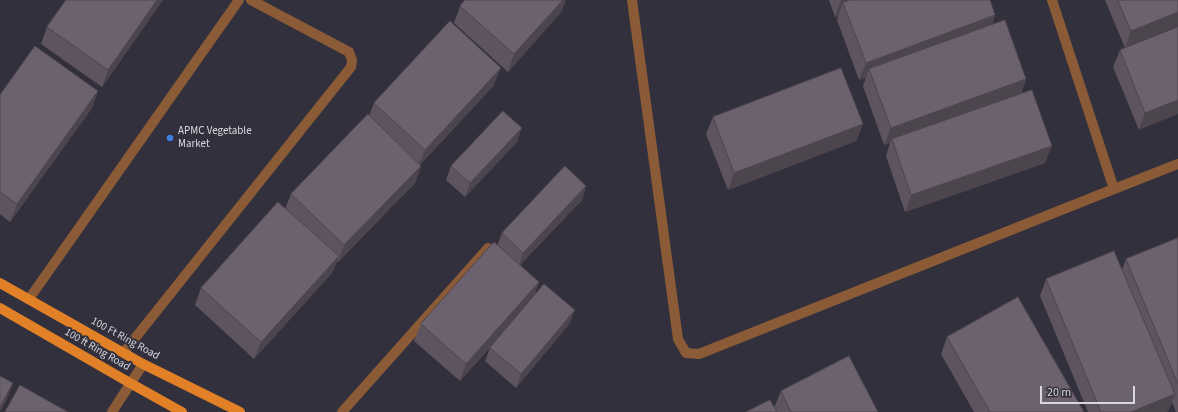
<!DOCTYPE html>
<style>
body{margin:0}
#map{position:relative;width:1178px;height:412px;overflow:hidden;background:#32303c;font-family:"Source Sans 3",sans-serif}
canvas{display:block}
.scale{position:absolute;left:1040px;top:386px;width:95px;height:18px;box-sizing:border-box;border:2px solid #d9d8e0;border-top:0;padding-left:5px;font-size:12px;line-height:14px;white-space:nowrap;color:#d9d8e0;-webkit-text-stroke:3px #32303c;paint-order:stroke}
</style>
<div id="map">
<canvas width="1178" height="412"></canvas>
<div class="scale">20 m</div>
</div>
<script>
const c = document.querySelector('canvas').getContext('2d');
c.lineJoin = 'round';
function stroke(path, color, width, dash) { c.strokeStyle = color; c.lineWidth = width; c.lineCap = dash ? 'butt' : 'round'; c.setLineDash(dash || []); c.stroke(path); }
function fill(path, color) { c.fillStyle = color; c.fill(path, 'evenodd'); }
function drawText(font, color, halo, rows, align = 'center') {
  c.font = font + ' "Source Sans 3",sans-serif'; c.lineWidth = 4; c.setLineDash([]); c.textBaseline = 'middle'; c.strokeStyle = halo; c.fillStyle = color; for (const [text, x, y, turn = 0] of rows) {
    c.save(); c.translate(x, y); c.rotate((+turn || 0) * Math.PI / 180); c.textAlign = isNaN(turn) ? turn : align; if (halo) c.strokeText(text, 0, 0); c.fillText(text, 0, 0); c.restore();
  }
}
stroke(new Path2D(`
 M632 0 678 339 686 353 699 354 1114 189 1052 0
 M1114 189 1178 164
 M29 299 239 0
 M124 352 351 67 352 60 349 52 251 0
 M342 412 488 248`), '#8a5b36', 10);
stroke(new Path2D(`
 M112 412 143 364`), '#8a5b36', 10);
stroke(new Path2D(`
 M0 283 143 364 240 412
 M0 308 130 383 182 412`), '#e18026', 10);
fill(new Path2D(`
 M163 0 102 87 41 44 47 27Z
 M829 0H990L995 15 992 24 1026 79 1021 94 1045 163 905 212 886 156 890 143 884 145 863 86 866 78 859 80 837 20 838 16 835 17Z
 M1105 0H1178V26L1132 45 1178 27 1139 130 1113 67 1120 50 1125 48Z
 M460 6 562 11 508 72 454 23Z
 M494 85 420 165 421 166 415 183 338 262 337 261 332 273 254 359 195 305 201 288 285 209 291 194 369 116 374 103Z
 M98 91 92 108 10 222 0 214V95Z
 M713 117 863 124 856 141 728 190 706 134Z
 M517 142 465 197 446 180 451 166Z
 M586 186 582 200 520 265 539 282 534 296 570 323 516 388 485 361 490 348 495 342 460 381 414 341 421 324 497 246 502 233Z
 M1178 238V412H1176L1172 402 1168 411 1166 412H1088L1040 296 1046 279 1122 270 1126 259Z
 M947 337 1084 412H974L941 354Z
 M781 391 878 412H746L774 408Z`), '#5d545f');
fill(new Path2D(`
 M157 0H163L102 87 108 70Z
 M563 0H566L562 11 508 72 514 54Z
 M841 0H881L843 3 838 16 835 17Z
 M1178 12V26L1125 48 1131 31Z
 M995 15 989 32 869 69 866 78 859 80 866 63Z
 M501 68 494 85 418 167 425 150Z
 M1026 79 1020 96 892 139 890 143 884 145 891 128Z
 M98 91 92 108 10 222 17 204Z
 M1178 100V114L1139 130 1145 113Z
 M863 124 856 141 728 190 734 173Z
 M522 128 517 142 465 197 470 183Z
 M1052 146 1045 163 905 212 911 195Z
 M421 166 415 183 338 262 344 245Z
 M586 186 582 200 519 266 523 253Z
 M339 256 332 273 254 359 261 342Z
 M539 282 532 299 460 381 466 364Z
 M575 310 570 323 516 388 521 374Z
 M13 383 8 397 0 412V407Z
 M1175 394 1168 411 1166 412H1131Z`), '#4c454e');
const building = new Path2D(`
 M66 0H157L108 70 47 27Z
 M465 0H563L514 54 460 6Z
 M850 0H990L995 15 866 63 843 3Z
 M1118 0H1178V12L1131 31Z
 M1005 20 1026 79 891 128 869 69Z
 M450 21 501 68 425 150 374 103Z
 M1178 27V100L1145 113 1120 50Z
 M35 46 98 91 17 204 0 192V95Z
 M841 68 863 124 734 173 713 117Z
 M1032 90 1052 146 911 195 892 139Z
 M503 111 522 128 470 183 451 166Z
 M368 114 421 166 344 245 291 194Z
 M565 166 586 186 523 253 502 233Z
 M278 202 339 256 261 342 201 288Z
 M1178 238V384L1126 259Z
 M494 242 539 282 466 364 421 324Z
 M1114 251 1175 394 1131 412H1101L1046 279Z
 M544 284 575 310 521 374 490 348Z
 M1018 297 1084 412H990L947 337Z
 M849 356 878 412H791L781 391Z
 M0 376 13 383 0 407Z
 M20 385 68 412H5Z
 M770 400 777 412H746Z`);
fill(building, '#6c626f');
stroke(building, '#4c454e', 1);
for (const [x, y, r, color] of [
 [170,138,4,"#3f7fe0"]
]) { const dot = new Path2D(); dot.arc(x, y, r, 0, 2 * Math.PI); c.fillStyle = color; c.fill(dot); stroke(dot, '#32303c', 1.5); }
drawText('11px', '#d9d8e0', '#32303c', [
 ["APMC Vegetable",178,132],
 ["Market",178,145]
], 'left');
drawText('11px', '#d9d8e0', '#32303c', [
 ["100 Ft Ring Road",125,339,29],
 ["100 ft Ring Road",97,350,30]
]);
</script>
